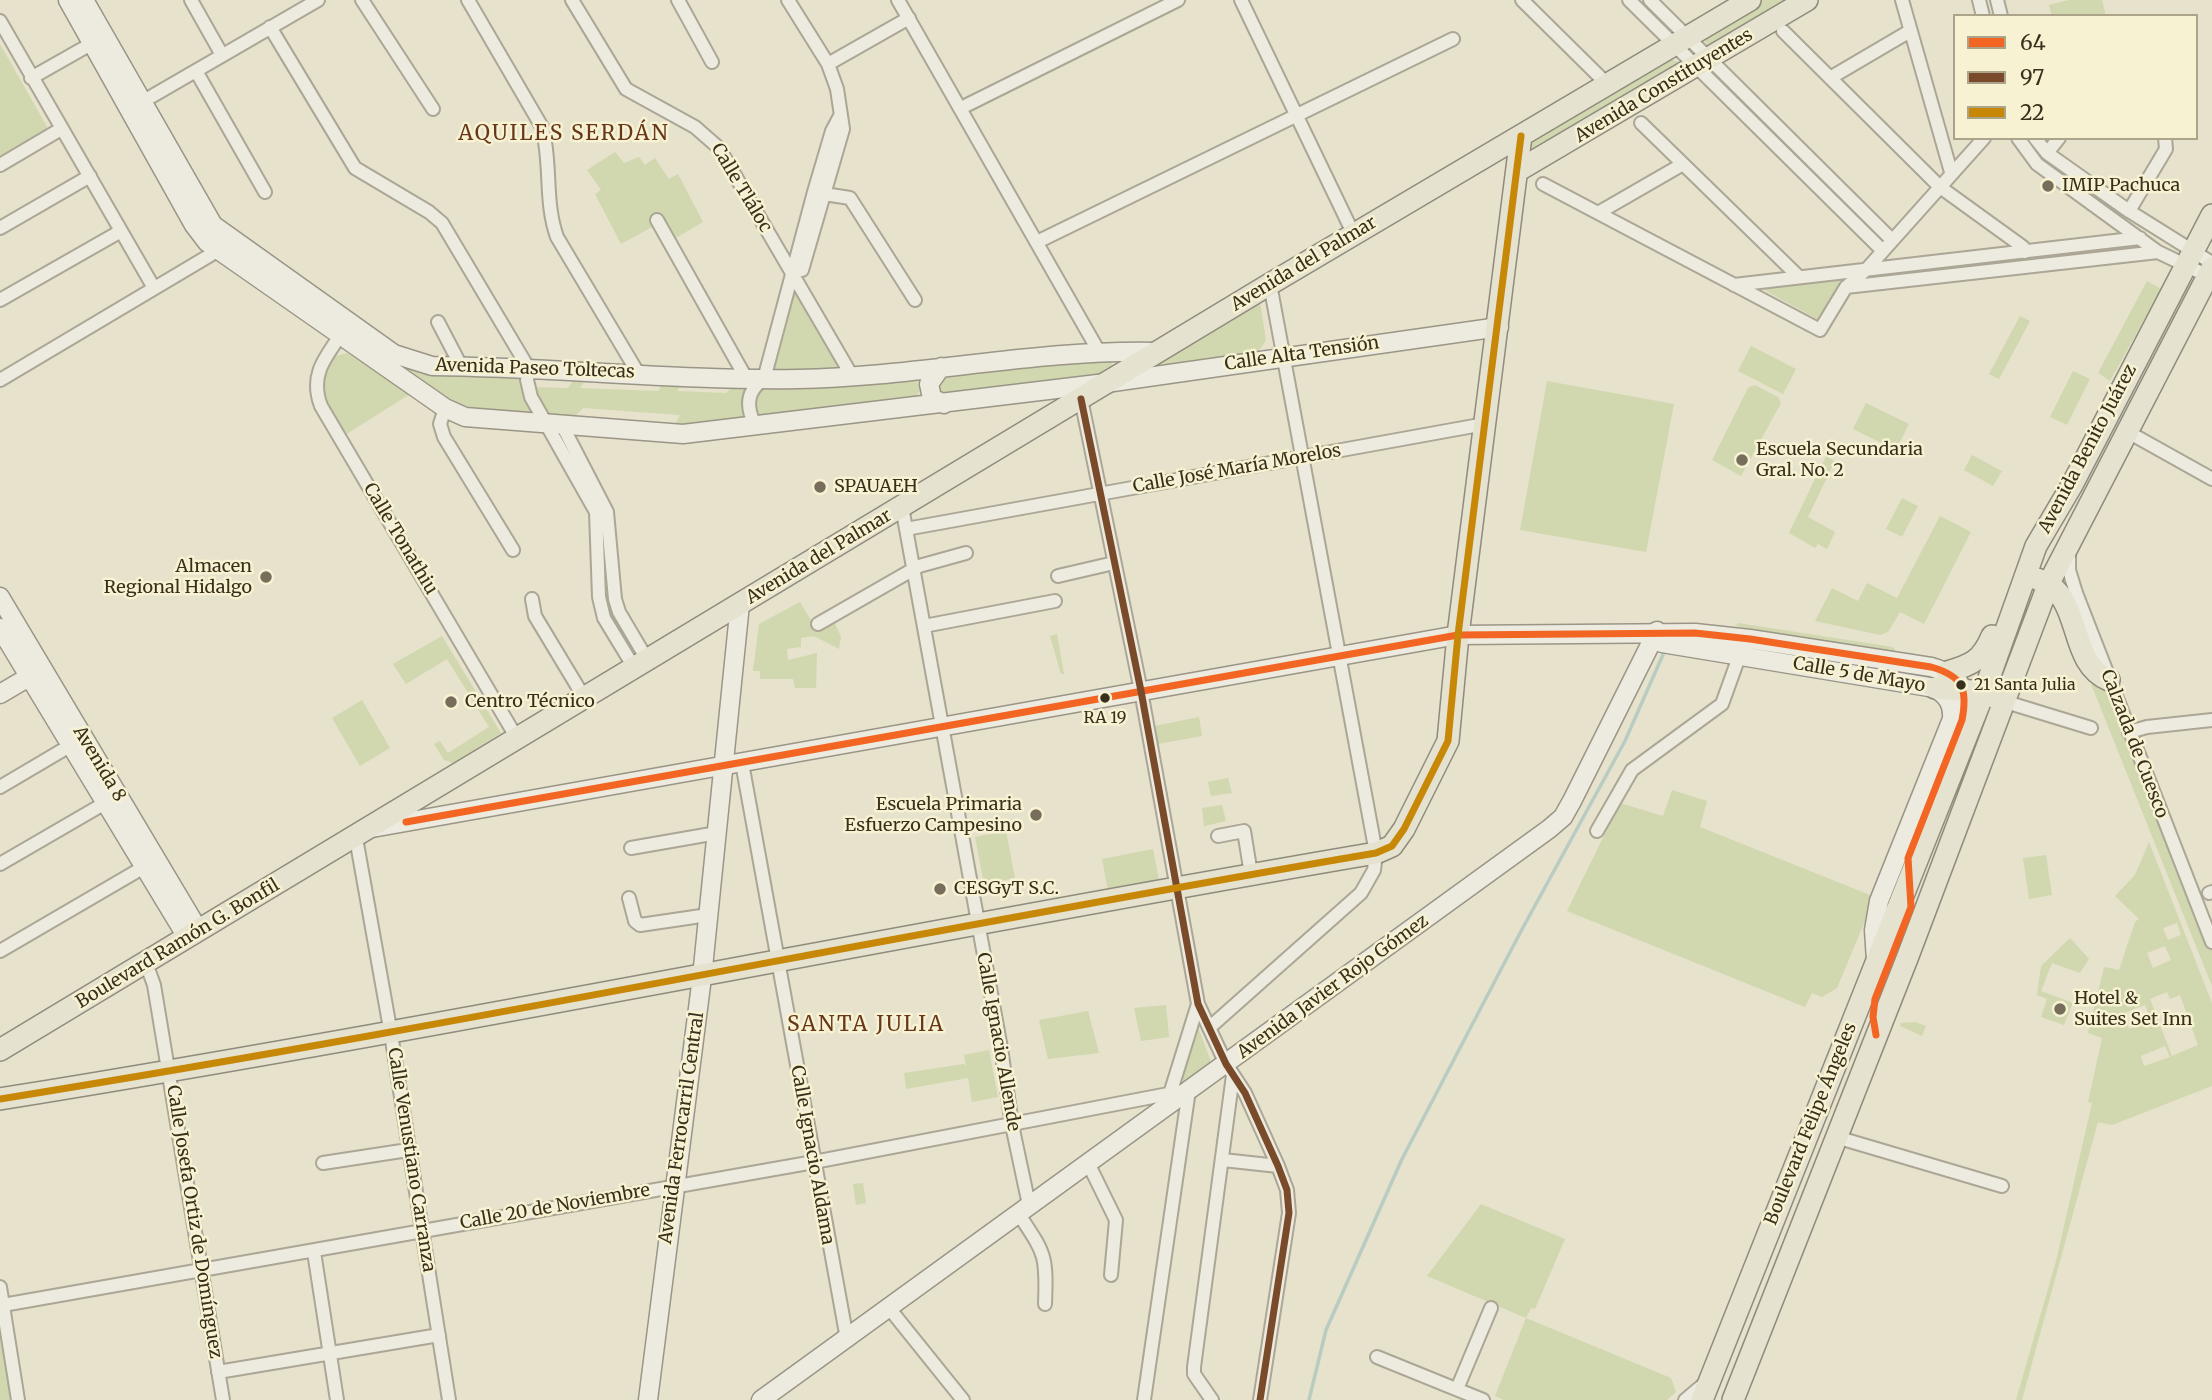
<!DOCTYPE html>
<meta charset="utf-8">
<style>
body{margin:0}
#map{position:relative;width:2212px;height:1400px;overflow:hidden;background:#e6e2cc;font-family:Merriweather,serif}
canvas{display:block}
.legend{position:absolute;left:1953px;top:14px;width:245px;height:126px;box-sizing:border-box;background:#f7f2d2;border:2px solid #aba48a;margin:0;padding:9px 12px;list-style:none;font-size:21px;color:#392f1d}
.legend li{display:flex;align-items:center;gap:14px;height:35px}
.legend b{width:35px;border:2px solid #aba48a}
</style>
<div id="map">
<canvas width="2212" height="1400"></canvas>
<ul class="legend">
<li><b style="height:9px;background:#f26522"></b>64</li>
<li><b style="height:9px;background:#7a4b2a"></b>97</li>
<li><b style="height:9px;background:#c88807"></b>22</li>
</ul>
</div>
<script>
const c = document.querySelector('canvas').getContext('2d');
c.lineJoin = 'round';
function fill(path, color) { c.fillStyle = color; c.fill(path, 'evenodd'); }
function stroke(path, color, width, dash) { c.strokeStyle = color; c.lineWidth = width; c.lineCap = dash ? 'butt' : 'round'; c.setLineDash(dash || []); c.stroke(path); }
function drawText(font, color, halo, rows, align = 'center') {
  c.font = font + ' Merriweather,serif'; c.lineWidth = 5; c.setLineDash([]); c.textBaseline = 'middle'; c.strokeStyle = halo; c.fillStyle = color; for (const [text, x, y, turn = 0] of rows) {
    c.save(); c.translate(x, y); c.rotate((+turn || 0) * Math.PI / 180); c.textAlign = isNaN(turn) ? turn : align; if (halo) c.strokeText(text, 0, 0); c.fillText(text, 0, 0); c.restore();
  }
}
fill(new Path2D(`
 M1763 0H1794L1708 47 1704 40 1706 34Z
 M2069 0H2102L2106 16H2052L2049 5Z
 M0 44 50 132 0 161Z
 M1668 58 1678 62 1679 68 1527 155 1531 138Z
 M615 152 624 163 639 157 645 165 655 158 669 179 678 174 703 222 664 245 652 227 621 244 595 194 601 190 587 170Z
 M2130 244 2135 249 2051 258V254Z
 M2027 255V263L1892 276 1895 271Z
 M1844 278 1817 319 1759 287Z
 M2147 281 2161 289 2110 381 2098 373Z
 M793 287 844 369 773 371Z
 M1260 302 1266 340 1258 352 1151 368Z
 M2020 316 2030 321 1999 379 1989 374Z
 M1751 346 1796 369 1783 394 1738 371Z
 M347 353 410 394 345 435 326 404 322 383 335 356Z
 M1109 357 1112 364 1108 375 948 398 937 394 934 377Z
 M399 365 521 375 533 417 460 408 397 368Z
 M2073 371 2090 379 2067 425 2050 417Z
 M576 377 586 378 580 388 658 391 665 380H685L677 391 726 393 736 383 753 384 743 396 746 418 673 427 680 415 583 408 572 419 548 415 537 401 534 387 568 388Z
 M916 379 920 391 913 401 770 417 758 414C753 403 758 391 768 385Z
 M1547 381 1674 404 1646 552 1520 530Z
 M1755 385 1778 397 1781 403 1741 476 1712 460 1748 388Z
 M1866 403 1909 424 1896 450 1853 429Z
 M1972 455 2002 471 1993 486 1964 470Z
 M1826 456 1835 461 1808 517 1835 532 1827 549 1818 544 1815 548 1789 533Z
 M1902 498 1918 506 1902 537 1886 529Z
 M1940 516 1971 532 1924 624 1900 612 1888 632 1880 635 1815 621 1832 588 1858 601 1867 583 1897 598Z
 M2067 577 2212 946V986L2051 584Z
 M800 602 817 630 834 621 841 637 839 649 814 636 801 638V647L787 649 788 660 817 653 816 688H795L793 679H760V671H753L759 624Z
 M1738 623 1893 647 1896 652 1735 626Z
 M1057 634 1064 674H1061L1050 636Z
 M442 636 501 733 453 763 444 760 434 744 440 741 448 753 489 727 447 659 406 684 393 664Z
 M362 700 390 748 360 766 332 718Z
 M1199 717 1202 736 1158 744 1155 726Z
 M1228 778 1232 793 1211 796 1208 782Z
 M1672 790 1707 801 1700 827 1875 897 1837 988 1822 997 1812 993 1805 1007 1567 911 1620 803 1663 816Z
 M1222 805 1226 821 1204 826 1202 808Z
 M1006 831 1015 878 984 884 975 837Z
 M2149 842 2212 1003V1086L2112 1125 2098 1122 2022 1400H2016L2056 1261 2092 1103 2088 1102 2102 1038 2088 1033 2104 967 2119 970 2135 922 2139 919 2115 896 2135 875ZM2177 923 2181 935 2168 940 2163 928ZM2165 946 2171 960 2153 968 2147 953ZM2167 992 2170 999 2180 995 2198 1045 2172 1056 2150 999ZM2145 1005 2151 1020 2129 1029 2124 1013ZM2165 1046 2170 1057 2144 1066 2141 1056Z
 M1153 849 1159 880 1108 890 1102 859Z
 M2046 855 2052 895 2029 899 2023 858Z
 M2070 938 2089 959 2080 973 2052 963 2041 991 2073 1003 2064 1025 2041 1017 2047 999 2037 995 2041 966Z
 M1166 1005 1169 1037 1141 1041 1134 1008Z
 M1088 1011 1099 1053 1048 1059 1039 1020Z
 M1915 1022 1926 1026 1922 1036 1900 1026 1901 1023Z
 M1195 1030H1199L1212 1064 1182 1082Z
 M989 1050 998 1097 972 1102 968 1078 906 1089 904 1073 964 1064 966 1067 964 1055Z
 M863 1183 866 1203 856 1205 853 1184Z
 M1481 1204 1565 1239 1535 1309 1531 1308 1526 1318 1671 1378 1676 1392 1667 1400H1504L1495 1396 1526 1318 1427 1276Z
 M0 1294 16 1400H0Z`), '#d1d7ae');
stroke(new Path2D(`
 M1309 1400 1326 1330 1402 1159 1520 933 1625 741 1665 650`), '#b8ccc2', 3.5);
const street = new Path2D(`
 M191 0 222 55
 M362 0 433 109
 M468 0 542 127C552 163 544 201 557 237L638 373
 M572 0 626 89 695 127 719 148 852 376
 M678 0 712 62
 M788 0 828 64 837 89 843 129 802 270
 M898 0 1098 350
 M1241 0 1354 235
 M1522 0 1608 85
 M1629 0 1883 251
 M1650 0 1892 240
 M1902 0 1951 172
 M1979 0 1983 16
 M1997 0 2001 16
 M0 21 154 288
 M270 27 355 168 429 212 442 223 529 369 527 380 531 397 596 512 599 597 604 618 635 669
 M1783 31 1940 187 2023 247 2025 252
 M828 64 909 18
 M196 71 265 192
 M31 78 98 40
 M1830 78 1910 31
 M142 102 318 0
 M961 108 1178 0
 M1641 123 1799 277
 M2018 138 2037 164 2158 252 2208 276
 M2035 138 2047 153 2129 211 2212 263
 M2047 153 2059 138
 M0 165 61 129
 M1543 184 1820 330 1846 287 1866 270 1984 138
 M818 193 850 198 915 300
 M2129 211 2166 149 2165 138
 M1598 213 1683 164
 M657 220 746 378
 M0 228 90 176
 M1037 242 1453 39
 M1734 285 2140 238
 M1846 287 2158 252
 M0 300 121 231
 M438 322 461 366
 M340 336C323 360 310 377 321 406L518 740
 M0 380 217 251
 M1081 399 1141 691 1198 1004 1226 1064 1245 1093 1278 1166 1287 1190 1289 1213 1260 1400
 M445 408 440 424 444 437 513 550
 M562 425 607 512 615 599 619 612 648 661
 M755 425C746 407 746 391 764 379L814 192 832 131 840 116
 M2128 432 2212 479
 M902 507 1001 1048 1012 1125 1029 1205
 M906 529 1485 424
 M2069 553V570L2076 593 2212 942
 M1058 576 1114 563
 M532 599 535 616 585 699
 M818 624 919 566 966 553
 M924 626 1055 601
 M2006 702 2091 728
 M2129 732 2147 727 2212 720
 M742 763 847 1339
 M0 787 78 741
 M1597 831 1632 770 1722 704 1740 654 1750 639
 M1218 836 1244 831 1251 874
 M356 838 391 1034 449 1400
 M631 848 717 833
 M0 864 112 799
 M2209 893 2212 892
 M629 898 635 921 640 925 708 915
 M0 951 144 867
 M146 963 154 985 223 1400
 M1209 1028 1361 893 1374 870 1376 853 1270 284
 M1170 1094 1198 1004
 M1836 1137 2002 1186
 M1223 1160 1278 1166
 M323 1163 408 1150
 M1088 1163 1116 1220 1111 1275
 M1018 1213C1045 1254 1047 1254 1045 1304
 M314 1252 337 1400
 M0 1287 18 1400
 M3 1305 814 1162 1189 1090 1144 1400
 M889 1308 963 1400
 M1377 1357 1483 1400
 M218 1372 439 1335
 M1457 1389 1491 1308
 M1212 1400 1194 1374V1367L1233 1075
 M1685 1400 1704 1384`);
const secondary = new Path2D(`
 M68 0 194 225 207 242 445 408 465 417 683 434 1106 383 1499 327
 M84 0 213 225 394 354 432 366C554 367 676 381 798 379 918 377 1036 349 1157 352
 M941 367 929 384 932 398 944 404
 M0 597 199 931
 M0 628 187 937
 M1662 643 1935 688C1947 696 1953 703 1952 719L1879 901 1874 930 1876 960
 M0 694 39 671
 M372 828 1458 635 1695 633 1750 639 1931 667C1975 679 1967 705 1954 740
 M648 1400 702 977 740 604
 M761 1400 1549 829 1563 817 1572 801 1657 631`);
const primary = new Path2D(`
 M1519 170 1807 0
 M2037 579C2085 594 2066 663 2109 680
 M1947 672C1972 665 1982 660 1992 636
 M1935 688 1984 692 1994 697
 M0 1050 1270 284 1750 0
 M0 1099C460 1025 916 931 1376 853L1392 846 1404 829 1448 741 1458 635 1521 136
 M1702 1400 1984 692 2036 546 2072 485 2212 215
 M1733 1400 1908 956 2049 583 2212 268`);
stroke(street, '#aba695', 16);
stroke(secondary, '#9a9586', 21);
stroke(primary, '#908b7c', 24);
stroke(street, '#edebdf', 12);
stroke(secondary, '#edebdf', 18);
stroke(primary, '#e5e2d0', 21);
stroke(new Path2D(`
 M406 822 1458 635 1695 633 1750 639 1931 667C1963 676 1968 689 1962 720L1908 858 1911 907 1875 999 1873 1017 1876 1035`), '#f26522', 7);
stroke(new Path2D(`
 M1081 399 1141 691 1198 1004 1226 1064 1245 1093 1278 1166 1287 1190 1289 1213 1260 1400`), '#7a4b2a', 7);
stroke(new Path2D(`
 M0 1099C460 1025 916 931 1376 853L1392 846 1404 829 1448 741 1458 635 1521 136`), '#c88807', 7);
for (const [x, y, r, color] of [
 [2048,186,7,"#766e5a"],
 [1742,460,7,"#766e5a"],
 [820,487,7,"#766e5a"],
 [266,577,7,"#766e5a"],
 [1961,685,6,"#392f1d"],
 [1105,698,6,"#392f1d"],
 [451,702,7,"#766e5a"],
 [1036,815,7,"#766e5a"],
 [940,889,7,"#766e5a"],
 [2060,1009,7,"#766e5a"]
]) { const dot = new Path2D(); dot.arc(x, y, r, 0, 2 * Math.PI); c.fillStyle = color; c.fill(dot); stroke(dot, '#f7f2d2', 2.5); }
drawText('16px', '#392f1d', '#f7f2d2', [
 ["21 Santa Julia",1974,685],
 ["RA 19",1105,718,"center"]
], 'left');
drawText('18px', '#392f1d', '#f7f2d2', [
 ["Avenida Constituyentes",1664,86,-31],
 ["Calle Tláloc",741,188,59],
 ["Avenida del Palmar",1304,264,-31],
 ["Calle Alta Tensión",1302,354,-8],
 ["Avenida Paseo Toltecas",535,369,2],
 ["Avenida Benito Juárez",2088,449,-62],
 ["Calle José María Morelos",1237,469,-10],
 ["Calle Tonathiu",400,539,59],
 ["Avenida del Palmar",819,557,-31],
 ["Calle 5 de Mayo",1859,675,10],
 ["Calzada de Cuesco",2134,744,69],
 ["Avenida 8",99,764,59],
 ["Boulevard Ramón G. Bonfil",178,944,-31],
 ["Avenida Javier Rojo Gómez",1333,987,-36],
 ["Calle Ignacio Allende",998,1042,80],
 ["Boulevard Felipe Ángeles",1811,1124,-68],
 ["Avenida Ferrocarril Central",682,1128,-82],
 ["Calle Ignacio Aldama",812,1155,80],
 ["Calle Venustiano Carranza",411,1160,81],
 ["Calle 20 de Noviembre",555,1207,-10],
 ["Calle Josefa Ortiz de Domínguez",194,1222,81]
]);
drawText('18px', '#392f1d', '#f7f2d2', [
 ["IMIP Pachuca",2062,186],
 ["Escuela Secundaria",1756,450],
 ["Gral. No. 2",1756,471],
 ["SPAUAEH",834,487],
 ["Almacen",252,567,"right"],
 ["Regional Hidalgo",252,588,"right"],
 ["Centro Técnico",465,702],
 ["Escuela Primaria",1022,805,"right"],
 ["Esfuerzo Campesino",1022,826,"right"],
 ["CESGyT S.C.",954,889],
 ["Hotel &",2074,999],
 ["Suites Set Inn",2074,1020]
], 'left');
c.letterSpacing = '2px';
drawText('21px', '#68371b', '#f7f2d2', [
 ["AQUILES SERDÁN",564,134],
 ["SANTA JULIA",866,1025]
]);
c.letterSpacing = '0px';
</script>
